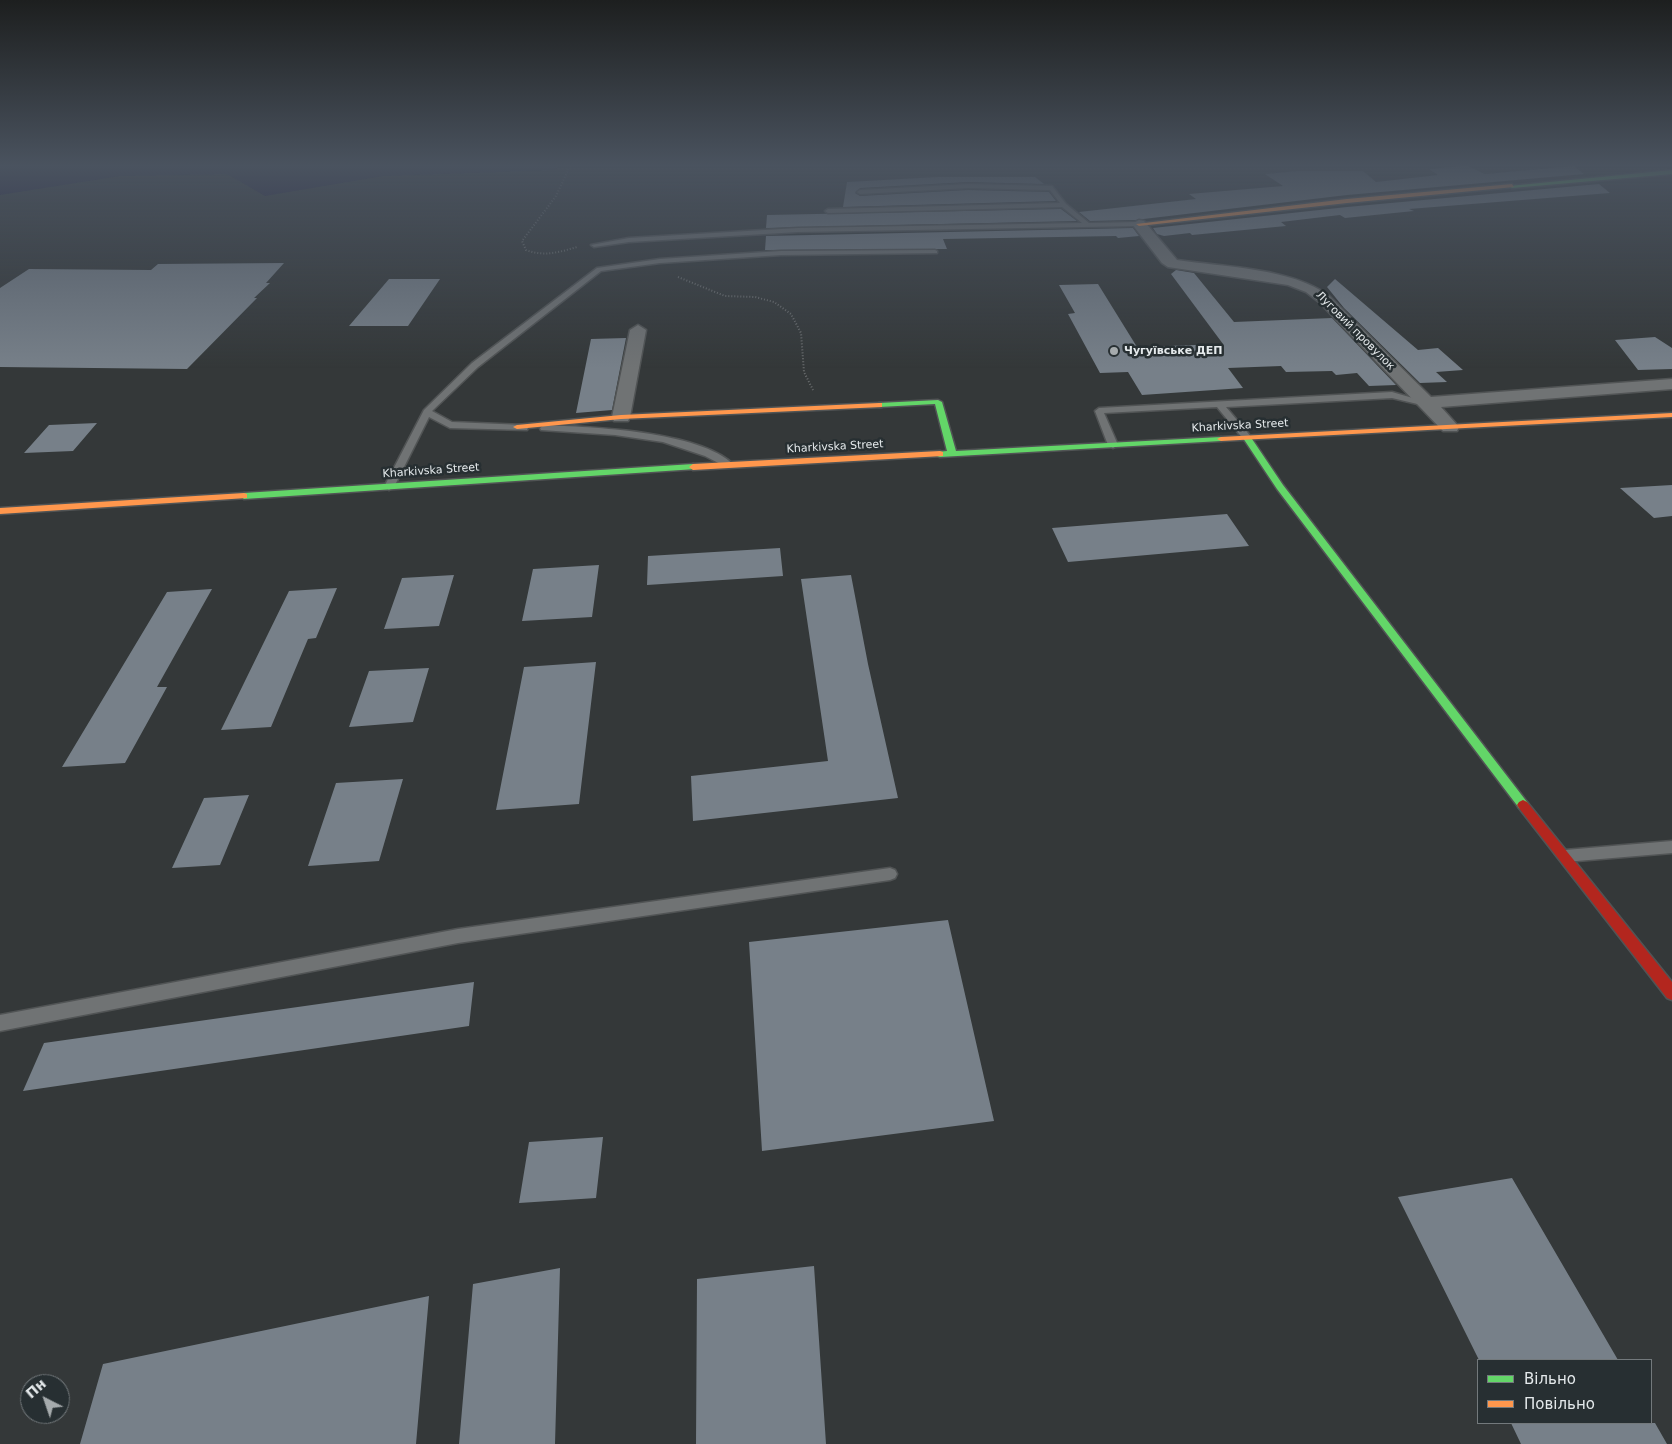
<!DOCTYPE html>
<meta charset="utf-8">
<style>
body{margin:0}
#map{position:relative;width:1672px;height:1444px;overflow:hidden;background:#343839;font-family:"DejaVu Sans",sans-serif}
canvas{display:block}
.legend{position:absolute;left:1477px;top:1359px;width:175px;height:65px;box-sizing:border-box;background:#272f32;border:1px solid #73797c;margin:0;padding:6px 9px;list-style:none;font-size:15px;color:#e4e9eb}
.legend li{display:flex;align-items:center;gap:10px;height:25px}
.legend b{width:25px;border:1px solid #73797c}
.north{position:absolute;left:20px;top:1374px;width:50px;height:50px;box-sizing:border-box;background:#272f32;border:1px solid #73797c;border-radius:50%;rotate:319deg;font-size:14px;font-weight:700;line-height:20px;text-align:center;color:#e4e9eb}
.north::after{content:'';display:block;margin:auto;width:18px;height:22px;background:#a6abad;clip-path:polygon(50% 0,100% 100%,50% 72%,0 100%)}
</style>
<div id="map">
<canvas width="1672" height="1444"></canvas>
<ul class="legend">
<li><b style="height:6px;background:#63d668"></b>Вільно</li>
<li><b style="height:6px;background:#ff974d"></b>Повільно</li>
</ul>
<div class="north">Пн</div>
</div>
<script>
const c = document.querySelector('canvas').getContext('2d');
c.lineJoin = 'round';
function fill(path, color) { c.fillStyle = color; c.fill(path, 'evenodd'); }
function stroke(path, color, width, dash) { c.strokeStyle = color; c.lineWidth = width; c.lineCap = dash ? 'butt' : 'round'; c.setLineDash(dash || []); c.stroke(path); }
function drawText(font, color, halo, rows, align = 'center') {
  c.font = font + ' "DejaVu Sans",sans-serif'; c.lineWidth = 5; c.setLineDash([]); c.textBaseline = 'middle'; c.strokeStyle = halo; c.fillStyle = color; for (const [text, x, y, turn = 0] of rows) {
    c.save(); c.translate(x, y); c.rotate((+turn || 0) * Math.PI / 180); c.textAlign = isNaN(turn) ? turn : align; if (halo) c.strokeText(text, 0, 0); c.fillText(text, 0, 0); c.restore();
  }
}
fill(new Path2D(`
 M0 166H559L554 170 383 176 265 196 227 174 120 176 0 195Z`), '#1b153e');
fill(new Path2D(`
 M1463 166H1468L1485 174 1574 166 1584 174 1347 195 1135 220 1090 221 1079 212 1196 199 1189 194 1283 186 1265 174 1298 171H1363L1376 182 1438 175 1429 169Z
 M938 177H1035L1044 184 968 182 860 188 855 193 860 196 968 190 1049 192 1056 201 843 207 847 182Z
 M1599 184 1610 193 1409 209 1414 211 1345 218 1340 215 1281 222 1286 226 1192 235 1190 233 1164 236 1157 234 1153 228 1347 207Z
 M1061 209 1077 221 766 228 767 215Z
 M1133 228 1139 236 1118 238 1116 236 943 239 947 249 765 250 766 236Z
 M284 263 266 283H270L254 298H257L187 369 0 367V288L29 269 151 270 158 264Z
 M1176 270 1194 273 1234 322 1332 318 1396 385 1369 386 1357 373 1336 375 1332 371 1286 372 1281 366 1228 368 1243 388 1142 395 1128 372 1100 373 1068 314 1075 313 1059 285 1098 284 1137 347 1223 344 1171 274Z
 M389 279H440L408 326H349Z
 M1335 279 1418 350 1438 348 1463 370 1436 372 1447 382 1420 383 1344 308 1327 287Z
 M1655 337 1672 348V369L1638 370 1615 340Z
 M626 338 612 410 576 413 591 339Z
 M97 423 73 451 24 453 49 425Z
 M1672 485V516L1654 518 1620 488Z
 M1227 514 1249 546 1068 562 1052 528Z
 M780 548 783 576 647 585 648 556Z
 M599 565 592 617 522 621 533 569Z
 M454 575 439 626 384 629 402 578Z
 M851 575 868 664 898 798 693 821 691 776 828 761 801 579Z
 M337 588 316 638 308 639 271 727 221 730 289 591Z
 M212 589 157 687H167L125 763 62 767 167 592Z
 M596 662 579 804 496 810 524 667Z
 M429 668 413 722 349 727 369 671Z
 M403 779 379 861 308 866 336 783Z
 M249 795 220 865 172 868 204 798Z
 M948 920 994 1121 762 1151 749 942Z
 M474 982 469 1026 23 1091 44 1043Z
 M603 1137 596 1198 519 1203 529 1142Z
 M1512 1178 1618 1360H1479L1398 1197Z
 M814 1266 826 1444H696L697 1279Z
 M560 1268 555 1444H459L473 1284Z
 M429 1296 416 1444H80L103 1364Z
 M1511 1423H1655L1667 1444H1521Z`), '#778089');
const lane = new Path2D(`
 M968 184 1052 186 1066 204 1089 223 1139 222 1142 224 1139 226 798 232 629 242 594 247 591 245 629 238 798 228 1082 223 1062 207 828 213 825 211 828 209 1060 203 1050 190 968 188 860 194 857 192 860 190Z
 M935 250 937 251V253L781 255 660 263 601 271 478 367 432 411 452 422 524 425 528 428 527 430 450 428 429 417 394 487 389 490 384 487 424 410 472 363 597 268 660 259 781 251Z
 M1392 392 1430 403 1426 406 1392 398 1226 407 1252 438 1247 441 1244 440 1217 407 1104 413 1118 445 1113 448 1108 445 1095 411 1099 408Z
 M544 425C591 427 700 431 734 465L732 467H726L705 456 663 442 615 435 541 430 540 428Z
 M1672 841V853L1565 862 1560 860 1558 856 1560 852 1565 850Z
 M890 868 895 870 897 874 895 878 890 880 458 943 0 1031V1015L458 929Z`);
const street = new Path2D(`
 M1139 220 1144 221 1177 260C1223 267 1293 268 1329 296L1431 397 1672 379V389L1441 407 1459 427 1457 431H1443L1319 302 1306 292 1288 285 1168 267 1162 263 1132 224Z
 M638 325 646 330 630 417 628 421H614L612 417 630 330Z`);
const fast = new Path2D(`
 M1672 170V174L1512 188 1509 186Z
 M938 400 942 402 956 451 1221 437 1225 439 1221 441 940 457 937 456V452L947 451 935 404 879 407 875 405 879 403Z
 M1244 436H1250L1283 485 1527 802 1529 805 1527 808 1523 810 1519 808 1277 489 1243 438Z
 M693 464 696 465V469L244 499 240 496 244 493Z`);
const slow = new Path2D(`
 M1512 184 1514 187 1347 203 1139 226 1136 224 1347 199Z
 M879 403H882V407L621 419 517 429 513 427 517 425 621 415Z
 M1672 413V417L1221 441 1217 439 1221 437Z
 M940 451 943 452V456L693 470 689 467 693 464Z
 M244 493 247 494V498L0 514V508Z`);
const jam = new Path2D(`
 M1523 800 1527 802 1672 982V1000L1667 998 1519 808 1517 805 1519 802Z`);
stroke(lane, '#515455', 3);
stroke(street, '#515455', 3);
stroke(fast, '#515455', 3);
stroke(slow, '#515455', 3);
stroke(jam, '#515455', 3);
stroke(new Path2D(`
 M570 166 556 196 522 241 526 250C544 257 560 252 577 247
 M678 277 725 296 755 297 774 302 791 314 801 333 804 372 813 390`), '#6c6f70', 2, [1, 2]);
fill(lane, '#707374');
fill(street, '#707374');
fill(fast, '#63d668');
fill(slow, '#ff974d');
fill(jam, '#b3261e');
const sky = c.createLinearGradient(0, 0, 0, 368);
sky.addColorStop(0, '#1d1f1f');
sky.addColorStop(0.45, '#4a535f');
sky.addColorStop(1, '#4a535f00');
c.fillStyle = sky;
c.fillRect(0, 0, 1672, 368);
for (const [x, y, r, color] of [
 [1114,351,5,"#a6abad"]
]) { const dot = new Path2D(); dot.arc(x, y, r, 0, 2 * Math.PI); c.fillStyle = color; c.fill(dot); stroke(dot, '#272f32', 2); }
drawText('11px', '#e4e9eb', '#272f32', [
 ["Луговий провулок",1355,331,45],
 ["Kharkivska Street",1240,426,-3],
 ["Kharkivska Street",835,447,-3],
 ["Kharkivska Street",431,471,-4]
]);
drawText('bold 11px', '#e4e9eb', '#272f32', [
 ["Чугуївське ДЕП",1124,351]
], 'left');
</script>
